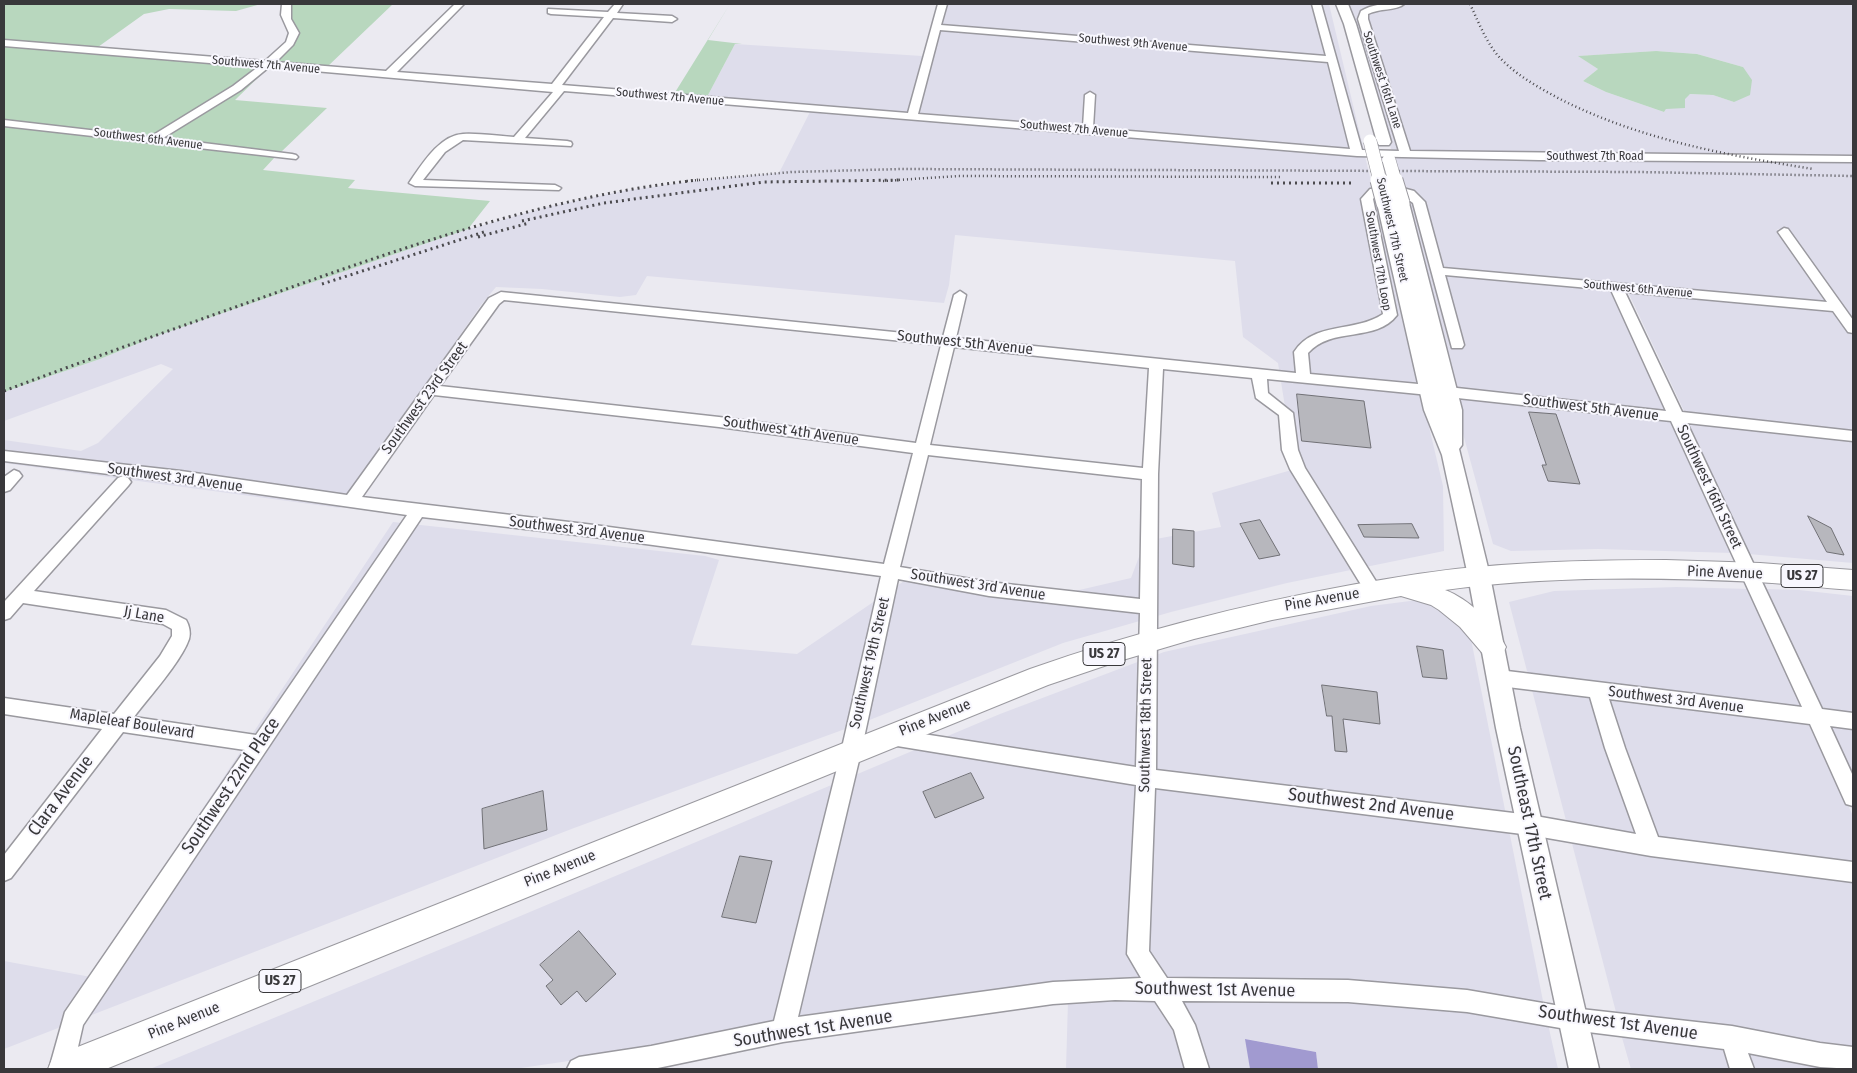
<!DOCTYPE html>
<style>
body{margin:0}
#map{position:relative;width:1857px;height:1073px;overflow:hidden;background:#ebeaf1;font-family:"Fira Sans Condensed",sans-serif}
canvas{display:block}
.frame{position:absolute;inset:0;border:5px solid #39383b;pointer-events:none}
</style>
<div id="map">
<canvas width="1857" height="1073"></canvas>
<div class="frame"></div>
</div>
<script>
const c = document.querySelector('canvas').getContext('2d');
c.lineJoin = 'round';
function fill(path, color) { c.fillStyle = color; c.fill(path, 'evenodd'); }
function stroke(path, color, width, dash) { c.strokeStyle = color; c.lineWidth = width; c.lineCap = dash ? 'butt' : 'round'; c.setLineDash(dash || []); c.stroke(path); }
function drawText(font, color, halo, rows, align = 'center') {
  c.font = font + ' "Fira Sans Condensed",sans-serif'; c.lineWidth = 4; c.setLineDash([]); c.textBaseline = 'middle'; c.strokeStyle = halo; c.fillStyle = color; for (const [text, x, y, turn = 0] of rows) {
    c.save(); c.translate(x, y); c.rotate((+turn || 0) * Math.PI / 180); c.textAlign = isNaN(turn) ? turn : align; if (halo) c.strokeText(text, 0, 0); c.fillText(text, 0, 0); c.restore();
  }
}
fill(new Path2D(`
 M939 4H1329L1364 151 707 97 735 44 922 56Z
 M1348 4H1390L1367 8 1360 13 1359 19 1400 152H1392Z
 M1410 4H1853V157L1410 153 1367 20 1368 14 1374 10ZM1656 51 1697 54 1743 67 1734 102 1713 95 1690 94 1666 109 1664 112 1606 92 1583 81 1598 69 1579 56Z
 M811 110 1365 156 1443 486 1444 551 1287 583 1171 612 1063 643 867 721 574 828 4 1049V961L91 977 393 522 705 556 719 560 691 645 797 654 910 577 1062 594 1131 578 1145 541 1221 527 1212 493 1295 469 1278 363 1243 337 1235 261 955 235 949 285 944 303 647 276 636 295 620 297 542 289 496 287 481 305 340 508 4 463V461L177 481 185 473 4 452V440L81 451 98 443 173 369 161 364 4 421V392L100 359 159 335 459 232 547 207 623 191 703 180 779 173Z
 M1393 156 1853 161V320L1787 229H1777L1830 303 1625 283 1611 289 1668 413 1453 389Z
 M1627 290 1834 309 1853 337V432L1686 415Z
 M1455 396 1672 421 1733 553 1598 549 1511 551 1493 544 1459 419Z
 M1685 422 1853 439V563L1748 554Z
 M1677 587 1750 589 1853 816V1050L1617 1016 1509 602 1554 591Z
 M1764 589 1799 590 1853 596V778Z
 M1426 599 1469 629 1544 1006 1161 980 651 1049 514 1069H150L480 933 1000 714 1164 652 1371 606Z
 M1117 998 1350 1000 1469 1010 1548 1024 1558 1069H1318L1316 1052 1246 1039 1250 1069H1066L1068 1001Z
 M1621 1034 1725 1046 1732 1069H1631Z
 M1746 1050 1853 1068V1069H1752Z`), '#deddeb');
fill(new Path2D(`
 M4 4H261L236 11 169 9 144 14 98 47 175 55 4 42Z
 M292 4H393L327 67 274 63 297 39 298 31 290 19Z
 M730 4 708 40 742 44H735L707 97 674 94Z
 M4 45 262 66 233 88 152 137 4 121Z
 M1656 51 1697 54 1743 67 1752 80 1750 95 1734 102 1713 95 1690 94 1685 99V108L1666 109 1664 112 1606 92 1583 81 1598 69 1578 56Z
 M269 67 235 100 327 108 280 153 160 138Z
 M4 126 275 157 263 170 355 180 348 188 490 201 468 229 159 335 100 359 4 392Z`), '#b8d7be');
fill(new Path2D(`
 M1245 1039 1316 1052 1318 1069H1250Z`), '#a19ad0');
const building = new Path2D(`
 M1297 394 1364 401 1371 448 1302 441Z
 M1529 412 1556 414 1580 484 1548 481 1542 465H1546Z
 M1808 516 1831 528 1844 555 1827 552Z
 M1260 520 1280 555 1259 559 1240 524Z
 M1412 524 1419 538 1364 537 1358 525Z
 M1173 529 1194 531V567L1173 564Z
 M1417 646 1443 650 1447 679 1423 677Z
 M1322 685 1377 692 1380 724 1343 719 1347 752 1335 751 1332 716H1327Z
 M971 773 984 798 935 818 923 792Z
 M543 791 547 830 484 849 482 809Z
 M740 856 772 861 756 923 722 917Z
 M579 931 616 974 586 1002 577 991 561 1005 546 986 553 980 540 965Z`);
fill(building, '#b7b7bd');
stroke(building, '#717176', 1);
const minor = new Path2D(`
 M282 4H291V19L299 33 293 45 276 62 386 71 455 4H464L397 72 552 84 604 17 551 14 548 13V9L608 12 615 4H623L617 13 672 16 677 19 672 22 613 18 562 85 908 113 938 4H947L941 25 1326 56 1312 4H1321L1362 150 1399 151 1358 19 1361 11C1374 3 1389 4 1404 4 1396 11 1379 8 1368 14V19L1410 151 1853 156V162L1539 160 1357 156 564 91 525 138 567 141 571 142 572 144 571 146 463 140 445 152 423 180 555 185 561 188 559 190 415 186 409 183C421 166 439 135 463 134 479 133 497 136 514 137L553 92 269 67 241 90 163 138 292 154 296 155 298 157 296 159 4 126V120L150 137 233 86 258 67 4 46V40L265 61 286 42 289 33 281 15ZM940 30 1328 62 1350 149 1093 128 1095 95 1090 92 1085 95 1083 127 918 114Z
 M1399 187 1414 191 1425 202 1443 268 1827 302 1778 232 1784 228 1788 229 1853 320V333L1848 332 1833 311 1625 292 1682 412 1853 431V441L1687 423 1822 709 1853 713V729L1830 726 1853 776V806L1846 804 1810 724 1609 699 1625 748 1658 837 1853 862V882L1651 856 1530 835 1155 788 1149 951 1167 978 1348 980 1467 990 1572 1008 1732 1026 1820 1043 1853 1047V1069L1820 1067 1748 1053 1754 1069H1730L1724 1049 1572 1030 1467 1012 1348 1002 1182 1001 1195 1025 1209 1069H1185L1174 1030 1155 1001 1115 1000 1053 1004 783 1042 653 1069H567L571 1061 579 1057 651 1046 774 1021 841 752 881 576 594 537 422 517 83 1025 73 1069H49L65 1012 245 750 123 732 11 878 4 881V855L102 729 4 714V698L114 714 160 656 172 636V629L163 624 23 603 10 618 4 620V602L118 478 123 476 128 478 131 482 128 486 34 591 166 610 186 620C189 625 191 633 189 639 181 662 149 697 134 717L256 735 407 515 181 483 4 461V451L181 471 347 495 489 298 501 292 943 337 954 295 960 291 966 295 956 338 1296 373 1294 352C1314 321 1355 333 1383 314L1361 199 1370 189ZM1377 194 1402 195 1413 203 1452 348H1462L1464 345 1445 275 1611 290 1666 411 1448 387 1443 389 1441 392 1443 395 1448 397 1671 421 1802 707 1499 670 1493 672 1490 678 1493 684 1499 686 1590 697 1605 748 1636 834 1530 815 1156 770 1158 474 1163 369 1252 378 1256 398 1279 415 1282 450 1290 469 1368 596 1374 598 1380 596 1382 591 1305 468 1298 450 1293 413 1268 393 1267 379 1429 395 1434 393 1436 390 1434 387 1429 385 1310 374 1308 353C1332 326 1376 343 1397 315L1373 199ZM504 300 941 345 916 443 719 417 440 386 499 304ZM954 347 1149 368 1143 468 930 445ZM434 395 719 427 913 453 884 564 594 525 362 497ZM928 455 1142 479 1140 599 989 582 900 567ZM898 579 989 596 1140 613 1136 767 891 729 884 731 882 737 884 743 891 745 1136 785 1127 954 1141 978 1053 982 798 1017 861 752Z
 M14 470 19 472 22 476 10 490 4 492V477Z`);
const major = new Path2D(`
 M1336 4H1348L1356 24 1391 142 1389 145H1379L1377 142 1344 24Z
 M1385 198 1390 200 1393 203 1413 286 1393 203 1396 200H1406L1409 203 1462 410V445L1459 449 1490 576 1520 728 1599 1069H1569L1496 728 1468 576 1442 455 1424 410 1377 203 1380 200Z`);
const highway = new Path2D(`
 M1666 560 1760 563 1853 570V590C1822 588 1790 584 1758 582 1654 577 1549 576 1445 590 1469 599 1495 624 1506 647L1502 655 1493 658 1484 655 1460 627 1439 610 1431 605 1401 596 1272 620 1194 639 1116 662 1048 685 106 1069H48L53 1057 65 1052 1030 669C1135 632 1241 605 1351 585 1393 578 1435 570 1478 567 1540 561 1604 560 1666 560Z`);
stroke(minor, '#9a999f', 3);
stroke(major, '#9a999f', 3);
stroke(highway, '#9a999f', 2);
fill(minor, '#fff');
fill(major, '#fff');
fill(highway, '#fff');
stroke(new Path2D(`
 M1470 4C1479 23 1487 45 1502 60 1518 76 1538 87 1558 98 1638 139 1725 155 1813 169
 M687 181 792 172 902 169 1639 172 1853 176
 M883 181 958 176 1281 177`), '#4b4a4e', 2.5, [1, 3]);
stroke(new Path2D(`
 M1271 183H1354
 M522 221 604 203 764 182 902 180
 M478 237 529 223
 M322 284 484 232
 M4 391C99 355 194 322 289 288 422 241 557 195 698 180`), '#4b4a4e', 3, [2, 4]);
const majorBridgeFar1 = new Path2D(`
 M1370 141 1380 181
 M1389 160 1395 181`);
const majorBridge = new Path2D(`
 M1379 180 1385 203
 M1394 180 1401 203`);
stroke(majorBridgeFar1, '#9a999f', 14, []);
stroke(majorBridge, '#9a999f', 19, []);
stroke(majorBridgeFar1, '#fff', 13);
stroke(majorBridge, '#fff', 17);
drawText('12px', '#39383b', '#f8f7fe', [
 ["Southwest 9th Avenue",1133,43,5],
 ["Southwest 7th Avenue",266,65,5],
 ["Southwest 16th Lane",1382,80,72],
 ["Southwest 7th Avenue",670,97,5],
 ["Southwest 7th Avenue",1074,129,5],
 ["Southwest 6th Avenue",148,139,7],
 ["Southwest 7th Road",1595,157],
 ["Southwest 17th Street",1392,230,77],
 ["Southwest 17th Loop",1378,261,80],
 ["Southwest 6th Avenue",1638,289,5]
]);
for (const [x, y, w] of [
 [1802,576,42],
 [1104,654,42],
 [280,981,42]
]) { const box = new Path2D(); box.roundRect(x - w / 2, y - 11.5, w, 23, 4); c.fillStyle = '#f8f7fe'; c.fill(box); stroke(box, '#39383b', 1); }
drawText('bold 14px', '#39383b', null, [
 ["US 27",1802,576],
 ["US 27",1104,654],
 ["US 27",280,981]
]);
drawText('15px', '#39383b', '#f8f7fe', [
 ["Southwest 5th Avenue",965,343,6],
 ["Southwest 23rd Street",425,398,-54],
 ["Southwest 5th Avenue",1591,408,7],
 ["Southwest 4th Avenue",791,431,8],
 ["Southwest 3rd Avenue",175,478,8],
 ["Southwest 16th Street",1709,487,65],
 ["Southwest 3rd Avenue",577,530,7],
 ["Pine Avenue",1725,573,2],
 ["Southwest 3rd Avenue",978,585,9],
 ["Pine Avenue",1322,600,-10],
 ["Jj Lane",144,615,10],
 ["Southwest 19th Street",870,663,-77],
 ["Southwest 3rd Avenue",1676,700,7],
 ["Pine Avenue",935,718,-22],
 ["Mapleleaf Boulevard",132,724,9],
 ["Southwest 18th Street",1146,725,-89],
 ["Pine Avenue",560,869,-22],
 ["Pine Avenue",184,1021,-22]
]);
drawText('18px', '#39383b', '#f8f7fe', [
 ["Southwest 22nd Place",231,786,-56],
 ["Clara Avenue",61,796,-53],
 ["Southwest 2nd Avenue",1371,805,7],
 ["Southeast 17th Street",1529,823,78],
 ["Southwest 1st Avenue",1215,990,1],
 ["Southwest 1st Avenue",1618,1023,8],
 ["Southwest 1st Avenue",813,1029,-9]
]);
</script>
